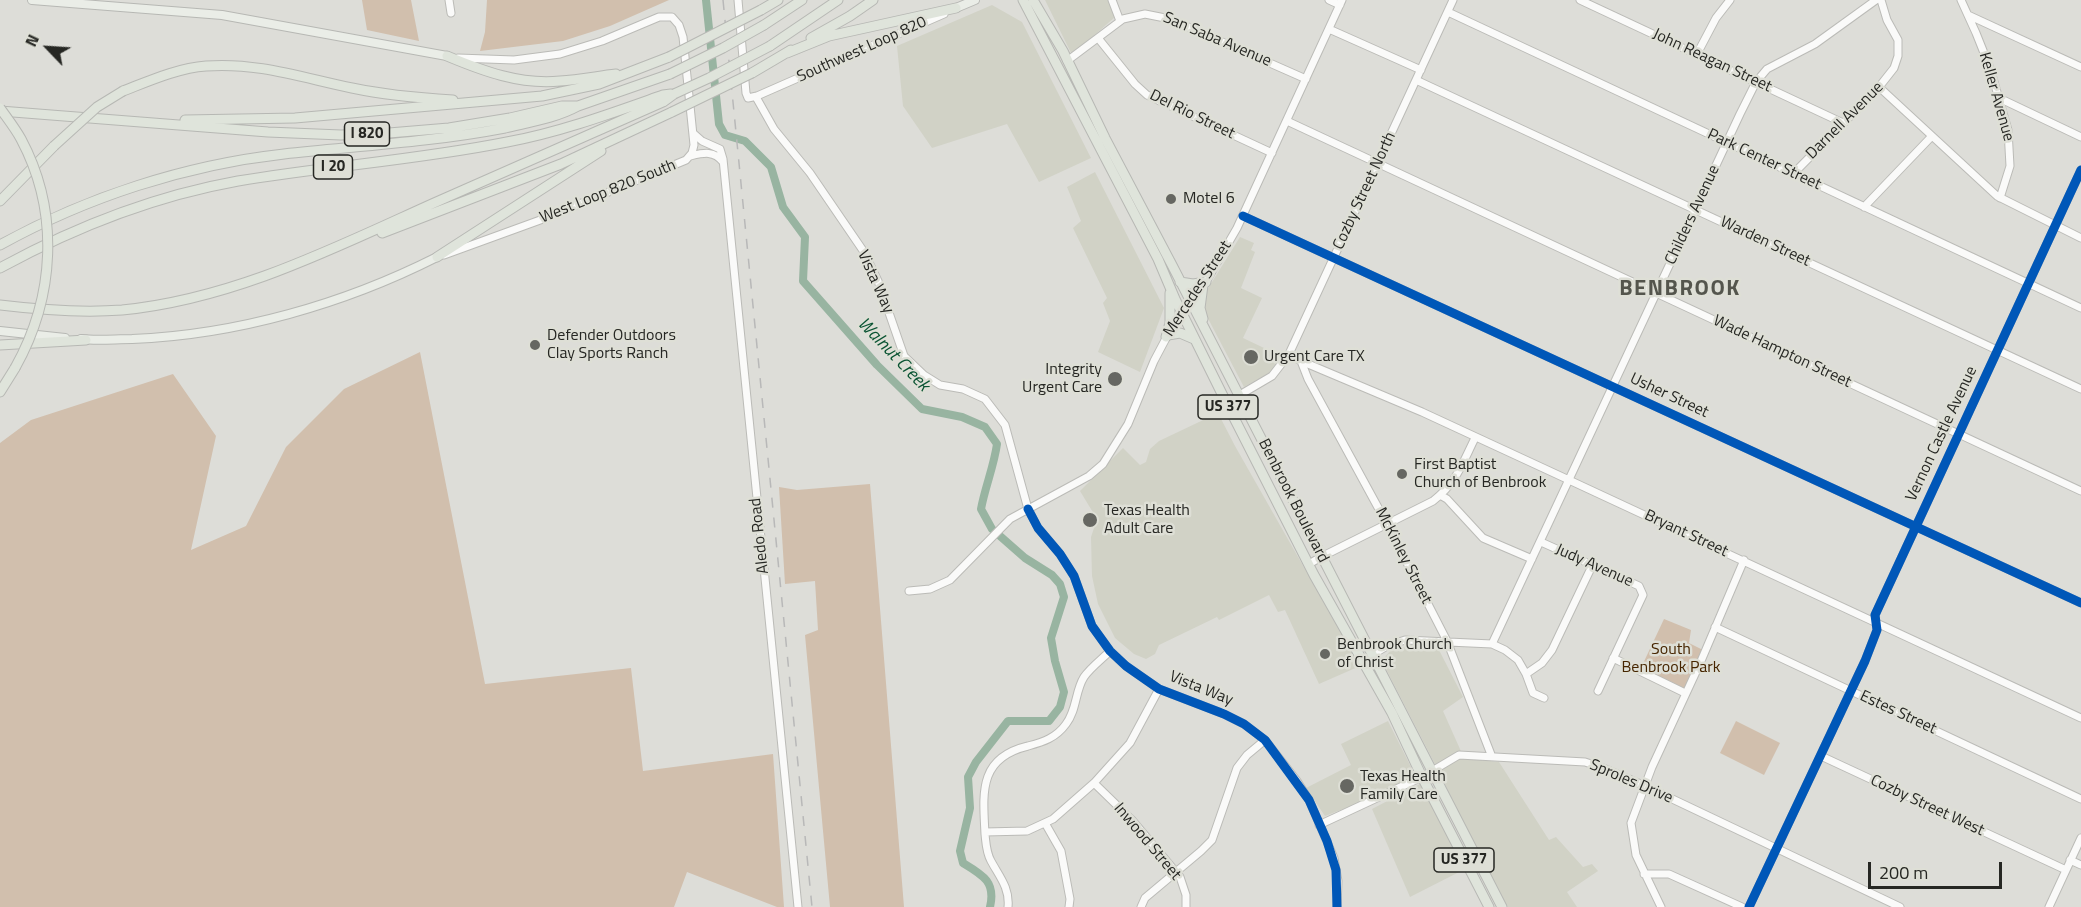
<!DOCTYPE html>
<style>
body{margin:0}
#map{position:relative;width:2081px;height:907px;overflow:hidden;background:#ddddd8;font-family:"Titillium Web",sans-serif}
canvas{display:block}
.north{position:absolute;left:18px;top:18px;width:60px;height:60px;-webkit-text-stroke:4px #dedfd6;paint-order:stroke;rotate:295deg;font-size:16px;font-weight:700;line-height:24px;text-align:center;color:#262723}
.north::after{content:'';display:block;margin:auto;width:21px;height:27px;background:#262723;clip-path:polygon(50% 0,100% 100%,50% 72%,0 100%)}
.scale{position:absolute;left:1868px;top:862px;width:134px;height:27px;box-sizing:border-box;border:3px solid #262723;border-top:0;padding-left:8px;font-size:18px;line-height:21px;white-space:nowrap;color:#262723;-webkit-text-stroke:4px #dedfd6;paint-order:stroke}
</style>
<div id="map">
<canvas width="2081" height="907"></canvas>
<div class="north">N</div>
<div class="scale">200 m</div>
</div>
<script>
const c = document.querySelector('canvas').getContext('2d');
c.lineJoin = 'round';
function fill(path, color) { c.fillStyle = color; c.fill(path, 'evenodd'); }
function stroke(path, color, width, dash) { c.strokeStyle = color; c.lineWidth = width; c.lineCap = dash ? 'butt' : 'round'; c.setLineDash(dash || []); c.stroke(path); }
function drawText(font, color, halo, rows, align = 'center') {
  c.font = font + ' "Titillium Web",sans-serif'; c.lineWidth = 5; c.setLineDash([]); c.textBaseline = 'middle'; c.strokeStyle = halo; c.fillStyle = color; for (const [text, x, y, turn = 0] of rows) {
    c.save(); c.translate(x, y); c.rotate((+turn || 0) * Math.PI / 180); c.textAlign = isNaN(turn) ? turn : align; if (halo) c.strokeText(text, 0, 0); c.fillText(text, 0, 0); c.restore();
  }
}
fill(new Path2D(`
 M1045 0H1108L1115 17 1072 55Z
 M992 5 1022 22 1091 158 1039 182 1007 124 932 148 903 106 897 46Z
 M1095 172 1164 308 1140 372 1098 352 1110 321 1103 303 1107 298 1073 228 1081 221 1067 187Z
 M1240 237 1254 243 1251 250 1255 252 1241 288 1262 298 1243 338 1283 357 1273 371 1244 387 1203 309V301L1207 290Z
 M1218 413 1235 446 1360 666 1319 684 1285 610 1278 612 1269 595 1219 620 1217 617 1159 645 1155 654 1146 659 1134 654 1115 638 1098 604 1092 576 1091 537 1097 519 1080 491 1123 448 1140 465 1146 462 1150 449 1159 441Z
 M1411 645 1438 648 1463 697 1443 711 1464 758 1499 762 1549 840 1556 837 1583 867 1592 864 1598 871 1567 892 1577 907H1508L1482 860 1440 774 1387 671 1383 659 1391 650Z
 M1388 721 1415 775 1382 794 1325 816 1306 788 1351 765 1341 744Z
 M1420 784 1465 869 1410 897 1372 809Z`), '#d1d2c6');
fill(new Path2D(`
 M362 0H411L419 41 367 30Z
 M487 0H669L610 26 563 41 480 51 485 32Z
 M420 352 485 684 631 668 643 771 773 754 784 907H777L687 872 674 907H0V443L31 420 173 374 216 436 191 550 246 526 286 447 344 389Z
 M870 484 904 907H830L805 635 818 630 815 581 785 584 779 487 797 490Z
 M1664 619 1691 630 1689 643 1703 650 1685 691 1640 670Z
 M1736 721 1780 743 1764 775 1720 753Z`), '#d1bfad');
stroke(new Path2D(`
 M706 0 719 124 725 135 745 141 771 167 783 207 805 237 803 281 877 365 922 409 962 417 985 427 997 444C994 466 985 487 981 509L992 529 1025 558 1052 575 1060 584 1064 597 1051 638 1055 661 1064 692 1060 707 1049 721H1008L976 762 968 777 970 808 960 851 963 863C983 875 996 882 990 907`), '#98b4a1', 8);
const minor = new Path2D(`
 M449 0 451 13
 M738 0 746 93 748 98 757 96 944 14
 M1112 0 1120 21
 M1329 0 1340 5
 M1580 0 1843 123
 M1961 0 1976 33 1990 68 2008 130 2010 166 2000 198
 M1448 12 2081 308
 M1968 15 2081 67
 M1329 29 1421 70
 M1098 38 1135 84 1147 95 1272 153
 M1697 54 1716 18 1730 0
 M1067 61 1123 19 1145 14 1170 19 1306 79
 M1416 80 2081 389
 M1879 87 1997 196 2081 238
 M756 97 774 129 810 173 864 252 878 281 904 356 924 375 940 385 963 389 985 399 1005 425 1028 509 1038 528 1060 554 1074 576 1092 626 1110 651 1126 666 1159 689 1224 714 1244 724 1265 740 1297 781 1309 800 1334 858 1338 881 1337 907
 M1999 98 2081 137
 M1287 121 2081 491
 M693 133 702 141 720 149 723 159 798 907
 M690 156C703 153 714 150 723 162
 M1793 174 1879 87 1894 68 1898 56V40L1887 20 1881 0
 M1864 207 1932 136
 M1243 216 2081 603
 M444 255 543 219 686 160 692 153 694 145 683 37 679 25 672 17H659L602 41 560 54 514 60 458 58
 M1289 354 1301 361 1422 412 1569 480 2081 718
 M1301 361 1308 379 1387 524 1447 641 1492 757
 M1238 396 1272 376 1289 354 1453 0
 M1440 495 1447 499 1483 538 1532 559
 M1541 542 1639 586 1643 595 1598 691
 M1309 564 1321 557 1433 501C1457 482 1462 464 1475 438
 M909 591 930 589 950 580 1010 519 1089 476 1103 464 1128 424 1154 361 1172 327 1207 280 1237 228 1342 0
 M1715 627 2081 799
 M1492 644 1740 114 1756 82 1767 69 1815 44 1876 0
 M1372 655 1387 646 1405 640 1492 644 1505 650 1518 660 1526 674 1533 693 1544 698
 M1613 658 1685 693
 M1526 674 1542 663 1552 650 1592 566
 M1821 756 2066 870
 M1094 783 1132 820 1180 877 1186 895V907
 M1045 823 1061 851 1070 899 1069 907
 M1319 825 1422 777 1459 755 1585 762 1603 768 1645 786 1900 907
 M985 832 1027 831 1053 819 1094 783 1130 743 1159 689
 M2070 860 2081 865
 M1644 874H1669L1742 907
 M1008 907C1010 888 999 876 991 861 986 852 986 843 985 834 983 793 978 758 1028 746 1043 742 1056 738 1066 724 1077 710 1075 691 1084 677 1090 668 1102 659 1110 651
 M1141 907 1145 898 1201 851 1212 840 1237 768 1247 755 1265 740
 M1661 907 1636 855 1631 823 1652 767 1701 661 1744 560
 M1749 907 1865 661 1877 630 1875 615 2081 170
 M2049 907 2081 838`);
const major = new Path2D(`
 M32 0 222 15 447 56
 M956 8 975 0
 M0 331 65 338
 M81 339C98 341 115 339 132 339 236 335 344 304 437 257`);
const highway = new Path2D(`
 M1023 0 1158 259 1175 299 1226 402 1314 575 1392 713 1422 777 1489 907
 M1033 0 1063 51 1105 138 1172 265 1502 907
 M761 10 778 0
 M764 25 802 0
 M811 38 850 16 873 0
 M770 46 838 0
 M787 53 829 36 956 8
 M447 56C483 71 520 85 560 81 579 80 598 76 616 74
 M752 73 791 50
 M123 91C149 81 178 68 206 66 257 62 303 78 352 88 385 95 419 98 453 100
 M0 111 268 132 341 135 389 133 449 128 510 118 562 106H576
 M185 120 295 118 542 96 599 84 669 57
 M0 201 54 146
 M382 233 561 164 672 112
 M0 245C87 197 185 165 284 154 358 146 432 142 505 128 530 122 556 118 578 106L670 74
 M437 257 601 151
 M0 268C75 227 154 196 238 181 327 166 418 160 507 142 561 132 612 113 663 95L671 94
 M1180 282 1193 284 1206 282
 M0 305C41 310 82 313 122 310 234 299 334 248 434 203 510 169 587 136 663 102L674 94
 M1203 319 1200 308 1203 285
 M1168 335 1180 333 1194 339
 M1166 337 1170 323V293
 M0 345 86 340
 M0 392 15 368`);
stroke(minor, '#bbbbb7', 9);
stroke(major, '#b7b8b4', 10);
stroke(highway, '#b7b8b4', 11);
stroke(minor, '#fafaf9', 7);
stroke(major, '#eaede7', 8);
stroke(highway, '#dfe4db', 9);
stroke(new Path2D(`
 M723 0 812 907`), '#b8b8b8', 1.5, [10, 10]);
const highwayBridge = new Path2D(`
 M669 57 761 10
 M670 74 723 48 764 25
 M674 94 709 78 770 46
 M0 108C7 118 15 128 21 139 60 212 55 297 15 368
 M672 112 752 73
 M54 146 97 107 123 91`);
stroke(highwayBridge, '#b7b8b4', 11, []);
stroke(highwayBridge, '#dfe4db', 9);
stroke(new Path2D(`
 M1243 216 2081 603
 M1028 509 1038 528 1060 554 1074 576 1092 626 1110 651 1126 666 1159 689 1224 714 1244 724 1265 740 1309 800 1327 841 1336 870 1337 907
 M1749 907 1865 661 1877 630 1875 615 2081 170`), '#0057b8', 9);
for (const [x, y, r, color] of [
 [1171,199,6,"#666762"],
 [535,345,6,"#666762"],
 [1251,357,8,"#666762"],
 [1115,379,8,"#666762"],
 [1402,474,6,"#666762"],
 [1090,520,8,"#666762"],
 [1325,654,6,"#666762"],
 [1347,786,8,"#666762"]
]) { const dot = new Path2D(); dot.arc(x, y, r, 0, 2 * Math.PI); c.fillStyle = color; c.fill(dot); stroke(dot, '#dedfd6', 2); }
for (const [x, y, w] of [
 [367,134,45],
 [333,167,39],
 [1228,407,60],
 [1464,860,60]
]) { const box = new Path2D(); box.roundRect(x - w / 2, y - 12, w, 24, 4.5); c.fillStyle = '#dedfd6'; c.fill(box); stroke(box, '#262723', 1.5); }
drawText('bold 15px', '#262723', null, [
 ["I 820",367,134],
 ["I 20",333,167],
 ["US 377",1228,407],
 ["US 377",1464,860]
]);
drawText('16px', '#262723', '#dedfd6', [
 ["San Saba Avenue",1217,40,23],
 ["Southwest Loop 820",862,50,-24],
 ["John Reagan Street",1712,61,25],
 ["Keller Avenue",1996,97,74],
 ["Del Rio Street",1192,115,26],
 ["Darnell Avenue",1845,121,-45],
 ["Park Center Street",1764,160,25],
 ["Cozby Street North",1365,191,-65],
 ["West Loop 820 South",608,192,-22],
 ["Childers Avenue",1693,215,-65],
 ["Warden Street",1765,242,25],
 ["Vista Way",875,282,66],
 ["Mercedes Street",1198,289,-57],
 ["Wade Hampton Street",1782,352,25],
 ["Usher Street",1669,396,25],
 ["Vernon Castle Avenue",1942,434,-65],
 ["Benbrook Boulevard",1293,501,63],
 ["Bryant Street",1686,534,25],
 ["Aledo Road",760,536,-96],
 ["McKinley Street",1403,556,63],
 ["Judy Avenue",1594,566,24],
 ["Vista Way",1201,689,22],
 ["Estes Street",1898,713,25],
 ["Sproles Drive",1631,782,23],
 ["Cozby Street West",1927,806,25],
 ["Inwood Street",1147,842,50]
]);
drawText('16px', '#262723', '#dedfd6', [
 ["Motel 6",1183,199],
 ["Defender Outdoors",547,336],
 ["Clay Sports Ranch",547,354],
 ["Urgent Care TX",1264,357],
 ["Integrity",1102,370,"right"],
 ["Urgent Care",1102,388,"right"],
 ["First Baptist",1414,465],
 ["Church of Benbrook",1414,483],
 ["Texas Health",1104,511],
 ["Adult Care",1104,529],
 ["Benbrook Church",1337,645],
 ["of Christ",1337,663],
 ["Texas Health",1360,777],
 ["Family Care",1360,795]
], 'left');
drawText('16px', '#462500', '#dedfd6', [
 ["South",1671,650],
 ["Benbrook Park",1671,668]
]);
drawText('italic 18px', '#0a5433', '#dedfd6', [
 ["Walnut Creek",893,355,46]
]);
c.letterSpacing = '1.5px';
drawText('bold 22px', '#54554d', '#dedfd6', [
 ["BENBROOK",1680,290]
]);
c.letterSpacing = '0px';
</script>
